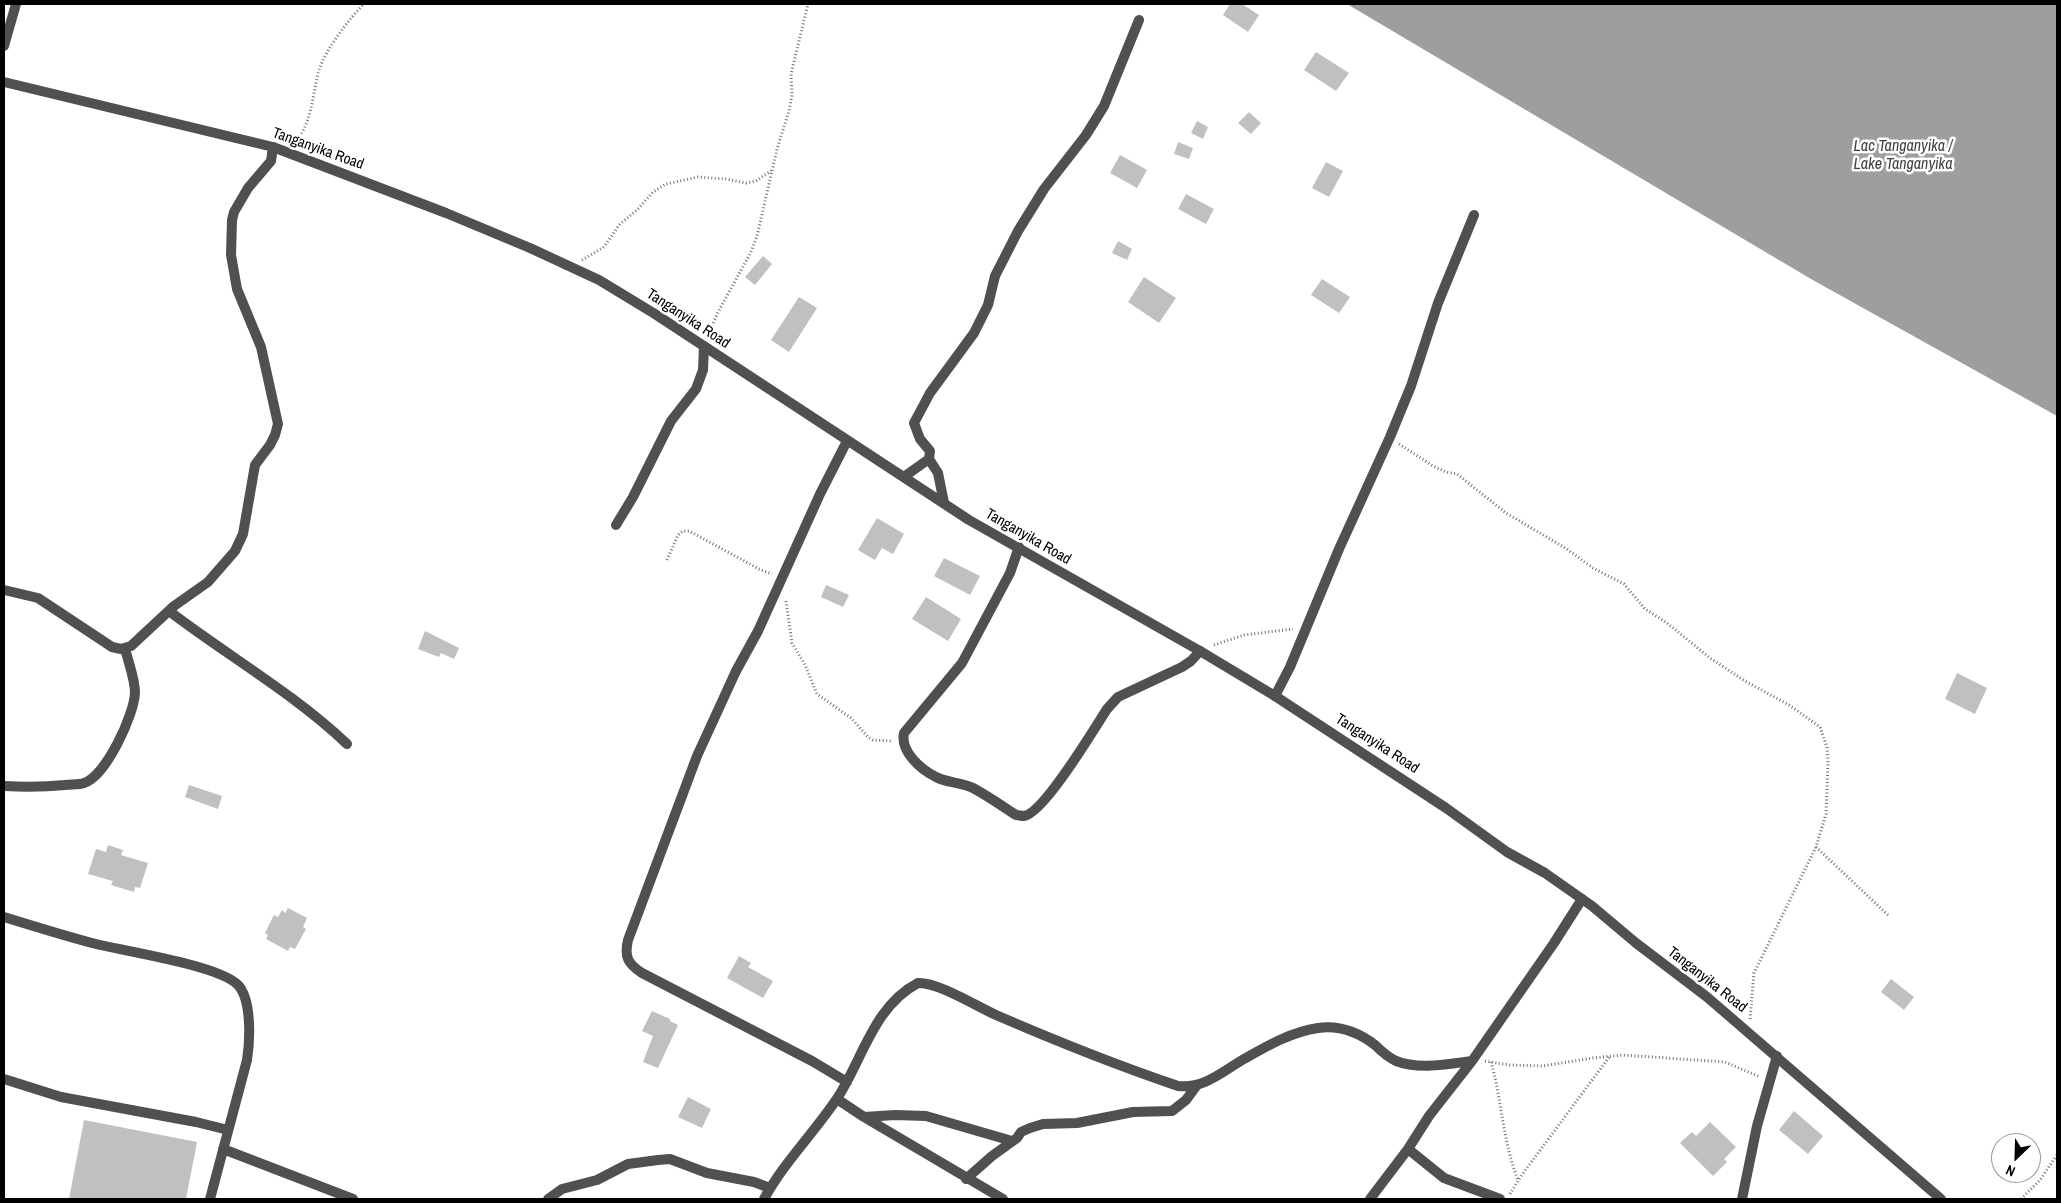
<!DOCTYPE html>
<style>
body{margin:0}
#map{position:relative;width:2061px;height:1203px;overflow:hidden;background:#fff;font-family:"Archivo Narrow",sans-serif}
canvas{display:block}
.frame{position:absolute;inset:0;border:5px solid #000;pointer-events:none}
.north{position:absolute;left:1991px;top:1133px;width:50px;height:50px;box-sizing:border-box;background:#fff;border:1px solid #999;border-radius:50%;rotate:204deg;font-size:14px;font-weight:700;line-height:20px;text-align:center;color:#000}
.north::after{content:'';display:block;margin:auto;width:18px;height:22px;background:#000;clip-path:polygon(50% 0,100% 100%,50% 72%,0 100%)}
</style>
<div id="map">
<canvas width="2061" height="1203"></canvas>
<div class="frame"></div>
<div class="north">N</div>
</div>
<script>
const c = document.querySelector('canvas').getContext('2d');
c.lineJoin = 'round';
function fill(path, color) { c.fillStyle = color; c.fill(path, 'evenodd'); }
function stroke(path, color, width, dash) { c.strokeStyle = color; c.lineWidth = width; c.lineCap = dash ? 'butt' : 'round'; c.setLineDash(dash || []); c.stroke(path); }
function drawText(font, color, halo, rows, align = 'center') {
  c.font = font + ' "Archivo Narrow",sans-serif'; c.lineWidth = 5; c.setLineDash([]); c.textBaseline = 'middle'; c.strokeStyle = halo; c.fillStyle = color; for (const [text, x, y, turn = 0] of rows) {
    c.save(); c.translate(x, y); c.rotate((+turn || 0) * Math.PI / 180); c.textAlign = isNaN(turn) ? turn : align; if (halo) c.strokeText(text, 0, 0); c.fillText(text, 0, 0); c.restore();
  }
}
fill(new Path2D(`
 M1347 4H2057V416L1811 279Z`), '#9e9e9e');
fill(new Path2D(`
 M1230 4H1242L1259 15 1248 32 1223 15Z
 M1316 52 1349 73 1336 91 1304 70Z
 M1249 112 1261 123 1251 134 1238 123Z
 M1197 121 1208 127 1203 139 1191 133Z
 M1178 142 1193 148 1189 159 1174 154Z
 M1120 155 1147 170 1137 188 1110 173Z
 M1326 162 1343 171 1329 197 1312 188Z
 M1186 194 1214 209 1206 224 1178 209Z
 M1118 241 1132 249 1127 260 1112 253Z
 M763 256 772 264 755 285 745 277Z
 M1144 277 1176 298 1159 323 1128 302Z
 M1322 279 1350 297 1339 313 1311 295Z
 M799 297 817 308 789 352 771 340Z
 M877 518 904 534 893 554 882 548 875 560 858 550Z
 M944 558 980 576 970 595 934 576Z
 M826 585 849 595 843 607 821 597Z
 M926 597 961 619 948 641 912 619Z
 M425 631 459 648 454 659 441 653 439 657 418 649Z
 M1957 673 1987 688 1975 714 1945 699Z
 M189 785 222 796 218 809 185 797Z
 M108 845 123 850 121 855 148 863 140 888 135 887 134 892 111 885 113 881 88 874 96 849 106 852Z
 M288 908 307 918 303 927 306 929 295 949 290 947 288 951 266 939 268 935 265 933 274 915 278 917 282 910 285 913Z
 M739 956 751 963 748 967 773 981 763 998 727 978Z
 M1891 979 1914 997 1904 1010 1881 992Z
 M652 1011 670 1019V1021L678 1025 658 1068 643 1062 653 1036 642 1031Z
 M688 1097 711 1109 702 1128 678 1117Z
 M1794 1111 1823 1136 1808 1154 1779 1130Z
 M84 1120 197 1142 186 1199H69Z
 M1710 1122 1736 1147 1724 1159 1727 1162 1713 1176 1680 1143 1692 1132 1696 1136Z`), '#c0c0c0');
stroke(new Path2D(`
 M295 142C313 122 312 95 319 70 326 49 348 20 364 4
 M582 260 604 247 620 224 637 210 653 192 666 184 698 177 726 179 746 183 756 181 771 171
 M708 336 718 312 750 254 757 236 777 149 789 111 792 95 791 74 808 4
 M1399 444 1433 466 1446 472 1457 474 1506 513 1567 549 1593 568 1624 584 1645 609 1667 623 1710 658 1745 681 1789 705 1820 727 1827 747 1828 764 1826 814 1816 847 1754 973 1750 1019
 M667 560 678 535 683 531H689L759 569 772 574
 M786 601 792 643 805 665 817 694 851 718 868 737 873 740 892 741
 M1214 645 1244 635 1293 629
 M1816 847 1889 916
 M1485 1061 1510 1065 1543 1066 1593 1058 1622 1055 1725 1062 1760 1077
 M1491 1062C1502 1101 1503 1143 1518 1180
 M1510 1194 1521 1176 1610 1056
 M2021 1199 2040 1180 2057 1155`), '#727272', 3, [1, 2.5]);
stroke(new Path2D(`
 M4 46 16 4
 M929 459 938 473 944 503
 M905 476 929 459 930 451 920 439 914 423 930 393 974 333 988 305 995 276 1018 231 1044 189 1086 135 1104 106 1139 20
 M616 525 633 497 671 421 696 389 703 370 704 346
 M1019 547 1010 573 962 663 904 733C900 751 920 769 936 777 947 783 961 782 973 788 988 796 1002 806 1016 815 1019 815 1021 816 1024 816 1044 813 1094 729 1107 709L1118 697 1182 667 1191 661 1200 651
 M4 590 38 598 112 647 121 649 131 646 174 606 208 582 235 551 243 534 255 465 270 445 275 435 278 424 261 347 237 289 231 255 232 220 234 212 248 188 271 161 273 147
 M169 611C228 656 293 693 347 744
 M1275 696 1290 667 1339 549 1390 437 1411 386 1438 303 1474 215
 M4 786C24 787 44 787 65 785 71 784 78 785 84 783 106 776 134 715 135 693 135 678 128 662 125 648
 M4 917C33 926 62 935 92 943 123 951 219 965 238 985 252 1000 250 1041 247 1060L210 1199
 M4 1079 61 1097 196 1122 228 1130
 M847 1082 812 1061 642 973C628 964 624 957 628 940L697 756 736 671 758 631 820 494 847 441
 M837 1099 864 1117 1003 1199
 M864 1117 895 1115 926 1116 1012 1141
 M223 1149 353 1199
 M1408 1149 1444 1178 1500 1199
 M966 1179 992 1156 1017 1138 1021 1132 1030 1128 1043 1124 1077 1123 1133 1112 1172 1111 1186 1100 1197 1085
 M548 1199 562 1189 597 1180 628 1164 658 1160 670 1159 707 1173 754 1182 770 1188
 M764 1199C784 1162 815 1132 838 1097 863 1058 874 1006 918 983 938 982 976 1006 996 1015 1056 1041 1116 1065 1178 1086 1204 1089 1223 1071 1244 1059 1267 1046 1291 1032 1318 1028 1339 1025 1358 1032 1375 1045 1381 1051 1388 1057 1396 1061 1419 1070 1448 1064 1472 1061
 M1370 1199 1408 1149 1429 1116 1472 1061 1554 943 1582 899
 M1742 1199 1757 1126 1777 1056`), '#505050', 10);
stroke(new Path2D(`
 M4 82 273 147 446 213 530 248 599 280 655 314 969 520 1200 651 1275 696 1446 808 1507 852 1545 873 1592 906 1636 943 1707 997 1941 1199`), '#505050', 10);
drawText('15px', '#000', '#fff', [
 ["Tanganyika Road",318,149,20],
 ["Tanganyika Road",688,319,33],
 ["Tanganyika Road",1028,537,30],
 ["Tanganyika Road",1377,744,33],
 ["Tanganyika Road",1707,980,38]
]);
drawText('italic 16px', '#3f3f3f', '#fff', [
 ["Lac Tanganyika /",1903,147],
 ["Lake Tanganyika",1903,165]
]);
</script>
